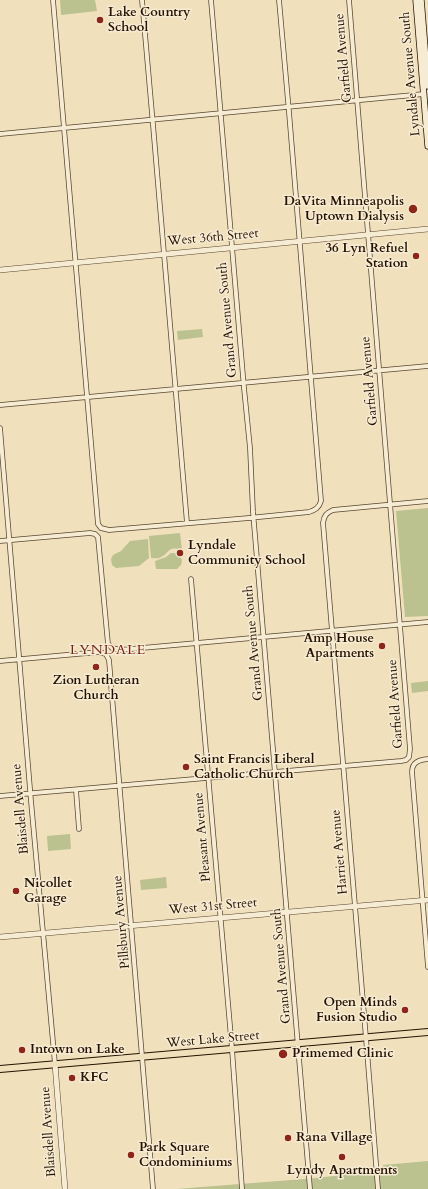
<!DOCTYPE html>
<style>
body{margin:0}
canvas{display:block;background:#f1e0bc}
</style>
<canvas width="428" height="1189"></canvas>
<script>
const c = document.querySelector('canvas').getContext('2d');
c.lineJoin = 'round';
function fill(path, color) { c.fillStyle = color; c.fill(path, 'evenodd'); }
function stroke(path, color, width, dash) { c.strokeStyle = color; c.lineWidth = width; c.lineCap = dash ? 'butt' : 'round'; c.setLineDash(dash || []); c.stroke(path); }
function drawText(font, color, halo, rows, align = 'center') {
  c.font = font + ' Cardo,serif'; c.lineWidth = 3; c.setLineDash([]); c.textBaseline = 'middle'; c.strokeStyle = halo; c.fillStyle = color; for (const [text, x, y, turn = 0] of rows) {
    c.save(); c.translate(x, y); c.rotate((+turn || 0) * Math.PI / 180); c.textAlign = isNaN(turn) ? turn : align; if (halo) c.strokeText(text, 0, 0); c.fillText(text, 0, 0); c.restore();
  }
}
fill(new Path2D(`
 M60 0H95L97 11 61 15Z
 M202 329 203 337 178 340 177 331Z
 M428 508V616L405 617 396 511Z
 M180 533 182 550C167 545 170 553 161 557 159 559 154 558 151 558L149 536Z
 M148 539 149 558 139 566 116 568 112 565 111 559 113 555 121 551 130 541Z
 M171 553H177C181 557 183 559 181 565L177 569H156L155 561 166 557Z
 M428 681V691L412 693 411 683Z
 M70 834 71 849 48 851 47 836Z
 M166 877 167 888 141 890 140 880Z
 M428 1161V1189H176L317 1178 383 1170V1165Z`), '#bbc290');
const minor = new Path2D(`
 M53 0 98 524 101 528 109 530 249 518 309 512C315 510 319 508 321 501L289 112 279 0
 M142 0 153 125 187 523
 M211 0 244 388 250 448 253 512 310 1189
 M0 134 424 94
 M0 405 428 366
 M0 428 31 801 55 1064
 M0 541 90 533 95 534 98 537 108 644 112 648 120 650 428 622
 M191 579 232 1049 242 1189
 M0 661 99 652 106 654 109 660 153 1189
 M428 759C419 760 412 762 412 772L428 967
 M76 790 79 829
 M0 796 401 761 406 760 409 757 410 749 349 0
 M378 1189 366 1038 323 523C324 516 326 513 333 510L428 501`);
const tertiary = new Path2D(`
 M0 270 428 229
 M0 937 428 900
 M55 1064 65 1189`);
const secondary = new Path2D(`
 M416 0 428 146
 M421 0 428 86`);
const primary = new Path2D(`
 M0 1069 428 1032`);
stroke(minor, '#594630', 5.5);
stroke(tertiary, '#594630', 6);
stroke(secondary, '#261201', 7);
stroke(primary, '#261201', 8);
stroke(minor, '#f6ebd3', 4);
stroke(tertiary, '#f6ebd3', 5);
stroke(secondary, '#f6ebd3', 5.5);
stroke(primary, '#f1e0bc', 6);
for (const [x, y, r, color] of [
 [100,20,4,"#8f2418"],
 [413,209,5,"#8f2418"],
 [416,256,4,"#8f2418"],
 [180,553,4,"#8f2418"],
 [382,646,4,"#8f2418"],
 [96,667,4,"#8f2418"],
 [186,767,4,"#8f2418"],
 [16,891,4,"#8f2418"],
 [405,1010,4,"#8f2418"],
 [22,1050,4,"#8f2418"],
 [283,1054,5,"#8f2418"],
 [72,1078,4,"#8f2418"],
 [288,1138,4,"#8f2418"],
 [131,1155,4,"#8f2418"],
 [342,1157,4,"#8f2418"]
]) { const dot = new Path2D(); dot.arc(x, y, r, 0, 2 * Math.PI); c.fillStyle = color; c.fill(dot); stroke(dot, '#f6ebd3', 1.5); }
drawText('bold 13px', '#261201', '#f6ebd3', [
 ["Lake Country",108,13],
 ["School",108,28],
 ["DaVita Minneapolis",404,202,"right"],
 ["Uptown Dialysis",404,217,"right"],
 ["36 Lyn Refuel",408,249,"right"],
 ["Station",408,264,"right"],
 ["Lyndale",188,546],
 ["Community School",188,561],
 ["Amp House",374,639,"right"],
 ["Apartments",374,654,"right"],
 ["Zion Lutheran",96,681,"center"],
 ["Church",96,696,"center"],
 ["Saint Francis Liberal",194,760],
 ["Catholic Church",194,775],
 ["Nicollet",24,884],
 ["Garage",24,899],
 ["Open Minds",397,1003,"right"],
 ["Fusion Studio",397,1018,"right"],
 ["Intown on Lake",30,1050],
 ["Primemed Clinic",292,1054],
 ["KFC",80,1078],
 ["Rana Village",296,1138],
 ["Park Square",139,1148],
 ["Condominiums",139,1163],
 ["Lyndy Apartments",342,1171,"center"]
], 'left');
drawText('13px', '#261201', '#f6ebd3', [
 ["Garfield Avenue",344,58,-95],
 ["Lyndale Avenue South",411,74,-95],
 ["West 36th Street",213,238,-5],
 ["Grand Avenue South",228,320,-95],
 ["Garfield Avenue",370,381,-95],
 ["Grand Avenue South",254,643,-95],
 ["Garfield Avenue",396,704,-94],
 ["Blaisdell Avenue",21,809,-95],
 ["Pleasant Avenue",203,837,-95],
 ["Harriet Avenue",340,852,-95],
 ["West 31st Street",213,907,-5],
 ["Pillsbury Avenue",122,922,-95],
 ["Grand Avenue South",282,966,-95],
 ["West Lake Street",213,1040,-5],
 ["Blaisdell Avenue",49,1132,-94]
]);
c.letterSpacing = '1px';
drawText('14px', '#7a1f14', '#f6ebd3', [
 ["LYNDALE",108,651]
]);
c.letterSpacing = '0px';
</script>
